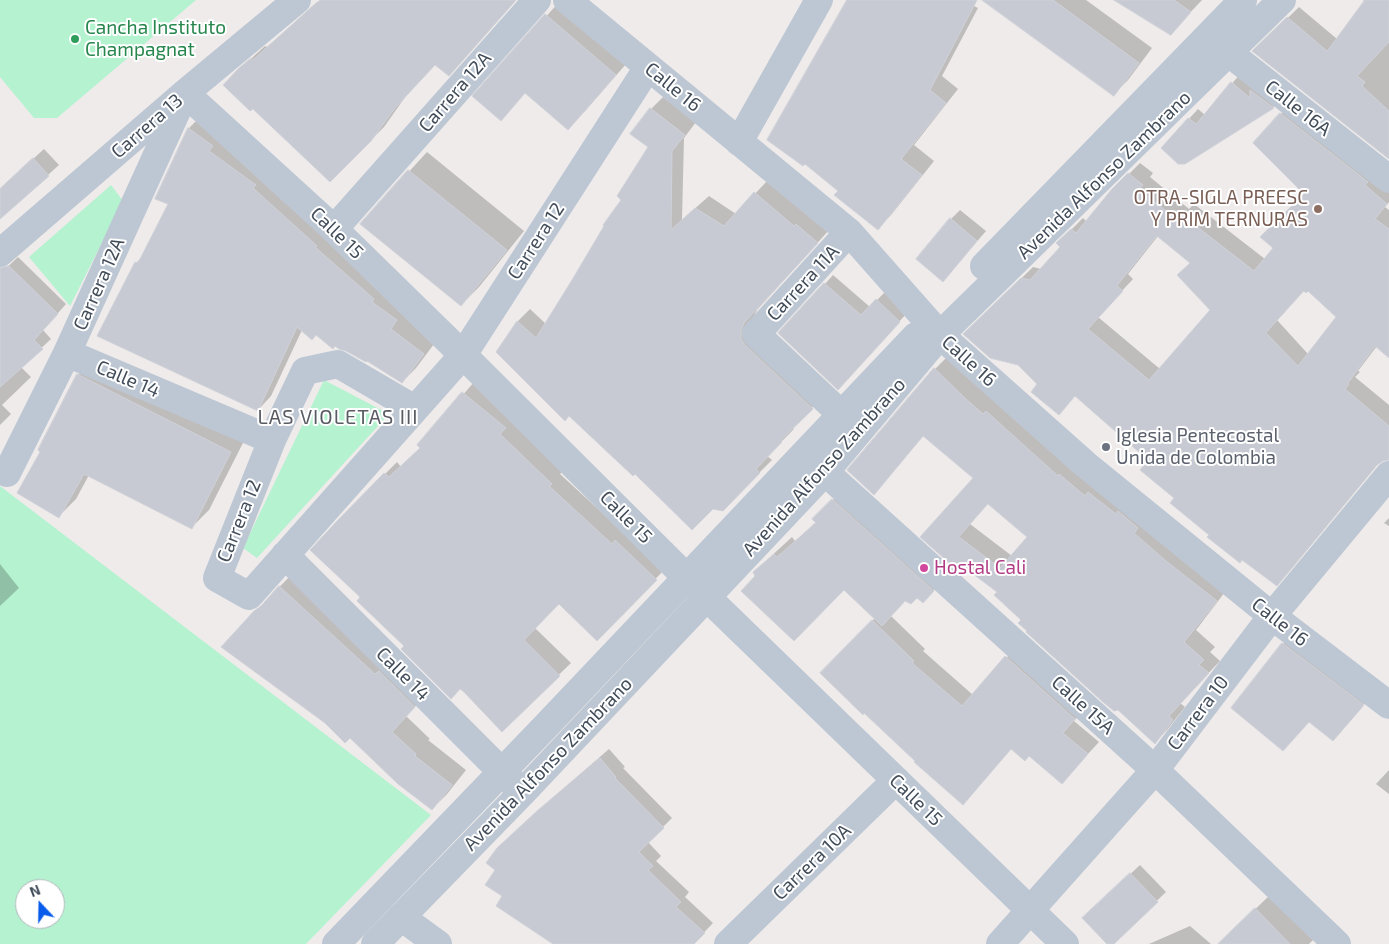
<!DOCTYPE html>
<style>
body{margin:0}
#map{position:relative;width:1389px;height:944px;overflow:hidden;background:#efebeb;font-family:"Exo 2",sans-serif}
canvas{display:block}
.north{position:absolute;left:15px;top:879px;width:50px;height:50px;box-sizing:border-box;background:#fff;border:1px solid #b3b8bd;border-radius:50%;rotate:339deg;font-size:14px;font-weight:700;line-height:20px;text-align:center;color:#424d5a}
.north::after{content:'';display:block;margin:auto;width:18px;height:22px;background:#095ceb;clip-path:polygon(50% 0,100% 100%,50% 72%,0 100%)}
</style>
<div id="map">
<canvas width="1389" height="944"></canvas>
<div class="north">N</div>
</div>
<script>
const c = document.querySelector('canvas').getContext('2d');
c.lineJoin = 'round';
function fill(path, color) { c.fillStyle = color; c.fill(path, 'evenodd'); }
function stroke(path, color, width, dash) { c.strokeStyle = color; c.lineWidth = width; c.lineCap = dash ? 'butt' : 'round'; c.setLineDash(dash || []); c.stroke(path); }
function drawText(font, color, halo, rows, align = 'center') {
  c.font = font + ' "Exo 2",sans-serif'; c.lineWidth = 4; c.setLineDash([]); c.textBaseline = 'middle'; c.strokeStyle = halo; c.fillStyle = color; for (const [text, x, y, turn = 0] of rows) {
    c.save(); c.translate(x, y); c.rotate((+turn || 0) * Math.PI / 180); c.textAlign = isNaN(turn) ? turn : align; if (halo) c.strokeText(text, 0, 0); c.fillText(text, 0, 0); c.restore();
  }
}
fill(new Path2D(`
 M0 0H196L57 118H34L0 77Z
 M111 185 123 201 70 306 29 257Z
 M324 380 389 414 257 558 243 548Z
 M0 486 431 815 306 944H0ZM25 889H55V919H25Z`), '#b4f2d0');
fill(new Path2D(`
 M320 0H516L462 61 436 63 408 93 384 127 330 181 253 107 225 85 255 55 265 46 267 47Z
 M561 0 633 56 586 110 568 129 526 92 501 119 474 96Z
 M848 0H962L978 8 942 76 958 89 914 145 934 161 891 215 878 228 839 191Z
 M985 0H1086L1152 48 1128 80 1114 94Z
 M1116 0H1202L1171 33Z
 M1363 0H1389V158L1254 51 1299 7 1337 39 1365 2Z
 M1241 73 1282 98 1273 107 1184 163 1162 148 1198 109 1205 115Z
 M663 97 696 122 684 138 682 220 709 196 736 214 768 180 829 230 757 310 753 318 824 396 792 427 794 429 767 456 772 460 735 497 569 415 497 352 518 321 530 309 546 324 622 200 649 147 651 109Z
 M1292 102 1389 179V202L1385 207 1389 210V356L1377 346 1358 371 1360 372 1355 377 1389 405V457L1381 460 1288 573 1277 584 1211 535 1176 498 1150 460 1076 395 1059 413 1039 384 1019 364 965 334 1033 267 1041 269 1061 247 1058 243 1083 218 1087 222 1113 190 1140 163 1153 173 1150 177 1189 209 1194 204 1265 259 1274 247 1306 194 1281 114ZM1158 236 1192 263 1212 310 1160 369 1098 317 1133 279 1128 274ZM1308 289 1337 316 1308 354 1277 320 1304 290Z
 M202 115 437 340 416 368 402 382 367 360 316 334 302 330 271 396 258 410 136 263 144 255 170 203 156 199 189 128Z
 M44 149 59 165 0 218V189Z
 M427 152 524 231 479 287 461 305 361 224Z
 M960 210 986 231 943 281 951 219Z
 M18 257 66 304 43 330 51 339 21 367 31 377 2 405 11 414 0 425V274Z
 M833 275 870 307 885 292 907 313 846 380 825 284Z
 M947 357 1228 588 1196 630 1215 647 1210 652 1220 661 1180 703 1185 707 1167 730 1155 742 1022 620 999 592 960 563 922 537 975 478 924 435 874 493 935 369ZM988 503 1028 537 1012 556 970 524Z
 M95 358 247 435 209 510 192 527 89 475 76 499 59 516 78 375Z
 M475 381 563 471 560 474 624 533 667 567 597 639 559 602 535 628 571 663 502 730 460 688 406 646 362 597 339 520 397 462 401 467 421 447 419 445Z
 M850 483 950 573 923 602 918 597 906 600 891 616 925 649 923 651 973 695 1018 645 1086 707 1074 721 1099 742 1062 782 1029 754 1012 748 974 791 917 761 822 673 875 618 844 588 756 577 754 572 792 537 795 541 816 522 814 519Z
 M1389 518V526L1384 523Z
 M0 564 19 588 0 606Z
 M294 572 429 692 406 716 430 739 428 740 466 770 447 794 432 809 255 612Z
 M1297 630 1376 691 1333 739 1283 644Z
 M609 749 625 767 623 768 672 818 648 842 661 856 656 861 689 892 685 897 713 923 693 944H555L548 802Z
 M1389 770V794L1376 784Z
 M1140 865 1166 892 1112 944H1109L1093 909Z
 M1270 895 1313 940 1309 944H1219Z
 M1190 926 1211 944H1149Z`), '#0003');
const building = new Path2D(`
 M322 0H516L449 76 435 65 395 108 371 141 330 182 253 109 250 111 223 85 239 68 251 58 253 60 316 3Z
 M847 0H977L930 90 946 103 901 159 922 175 878 230 834 195 838 191 805 164 803 166 767 140Z
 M982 0H1053L1139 63 1114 96Z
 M1114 0H1174L1191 12 1171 35Z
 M1365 0H1389V42L1357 76 1365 82 1362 86 1389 111V159L1252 51 1287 17 1327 51Z
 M545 14 616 75 568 130 525 93 501 121 472 96Z
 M1231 82 1250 98V90L1274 108 1185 164H1178L1161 148 1188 118 1196 124Z
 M650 108 685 135 672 151 671 230 695 208 724 226 754 192 794 226 796 224 818 243 744 323 741 331V339L745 345 813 409 781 440 782 442 756 469 760 473 723 511 713 509 692 530 635 474 633 476 569 416 565 421 496 352 517 321 536 338 572 280 604 226 603 225 621 200 617 196 648 147 630 134Z
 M1280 113 1368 182 1365 185 1387 204 1375 219 1389 229V358L1375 346 1348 383 1349 384 1345 389 1389 426V460L1383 461 1377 465 1277 586 1242 560 1240 563 1207 537 1209 535 1170 503 1174 498 1140 470 1148 460 1075 396 1059 415 1031 392 1037 384 1018 365 990 358 963 334 1021 278 1030 280 1060 247 1056 243 1071 229 1076 233 1112 189 1128 173 1143 185 1139 189 1177 220 1182 215 1254 271 1273 248 1260 237 1304 194 1253 143ZM1157 236 1190 263 1177 275 1210 310 1149 380 1088 329 1123 291 1117 286ZM1304 291 1306 293 1308 291 1336 317 1298 366 1266 333Z
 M188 128 213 146 209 151 256 185 253 188 317 246 315 247 374 299 372 302 397 320 391 329 424 354 402 383 367 361 366 362 346 351 339 349 335 346 333 349 316 335 312 340 297 327 258 411 97 336 135 262 138 263 168 204 155 199Z
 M33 158 49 176 0 219V189Z
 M408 170 507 250 461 306 360 224Z
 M950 218 977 241 943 282 916 259Z
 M9 266 58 314 34 340 43 349 0 387V268Z
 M824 283 861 315 876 299 900 322 838 390 778 333Z
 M934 368 966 399 983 414 986 411 1058 476 1059 474 1085 496 1088 492 1116 514 1118 511 1138 528 1134 533 1166 561 1217 601 1184 642 1204 660 1199 665 1209 673 1169 716 1173 720 1155 744 1118 710 1114 711 1103 702 1026 632 1027 631 1018 623 1021 620 994 595 997 592 960 564 956 569 920 537 973 478 923 436 874 495 847 470ZM988 504 1027 537 1000 568 959 537Z
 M77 374 231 452 192 529 84 474 59 518 17 493 40 452 38 450Z
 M462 392 506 428 500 434 552 484 549 486 612 544 615 540 657 580 597 641 559 604 524 640 560 676 502 732 463 691 460 689 451 699 401 649 404 646 357 601 360 597 310 550 338 520 384 473 389 477 420 448 417 445Z
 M832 499 934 591 923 603 917 598 911 604 905 601 882 626 844 590 794 641 741 591 755 576 753 572 774 554 777 557 816 523 812 519Z
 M279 586 375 674 379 671 415 707 392 732 416 754 415 756 452 785 432 810 398 784 350 738 345 743 325 723 221 647 254 611 261 606Z
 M872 620 914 661 912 663 962 706 1005 656 1075 719 1063 733 1088 754 1062 784 1029 756 1025 761 1011 749 963 805 914 762 915 761 864 713 863 715 820 673Z
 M1282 643 1364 705 1333 741 1309 722 1283 751 1231 708Z
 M600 758 616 777 615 778 664 828 639 852 653 866 648 870 681 902 676 907 705 933 694 944H553L496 906 502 896 485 885 495 870 486 863 497 848 537 811Z
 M1130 873 1158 902 1114 944H1107L1082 918Z
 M1255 908 1290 944H1218Z`);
fill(building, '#c7cad2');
stroke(building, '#cfd1d8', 1);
stroke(new Path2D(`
 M567 0 849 232 940 335 1085 464 1272 616 1389 705
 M1210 38 1389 179
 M185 93 334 229 463 355 687 578 1065 944
 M739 142 819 0
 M334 229 537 0
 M0 253 185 93 297 0
 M67 353 272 440
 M415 409 338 364 305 371 272 440 217 578 249 596 463 355 648 67
 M842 415 756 334 849 232
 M825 472 1155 770 1337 944
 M7 473 67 353 185 93
 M285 555 519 789
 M401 917 438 944
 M728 944 896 780
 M1000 944 1155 770 1272 616 1389 475`), '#bdc7d3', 28);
stroke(new Path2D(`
 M984 266 1243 0
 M336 944 544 728 916 336
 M375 944 523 792 825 472 940 335 1282 0`), '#bdc7d3', 28);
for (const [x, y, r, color] of [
 [75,39,5,"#2e9e5b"],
 [1318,209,5,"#8d6e63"],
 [1106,447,5,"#6b7280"],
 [924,568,5,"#d1479c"]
]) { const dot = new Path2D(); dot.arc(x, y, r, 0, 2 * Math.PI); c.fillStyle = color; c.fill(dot); stroke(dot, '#fff', 2); }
drawText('19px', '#27864d', '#fff', [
 ["Cancha Instituto",85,28],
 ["Champagnat",85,50]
], 'left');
drawText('19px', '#424d5a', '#fff', [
 ["Calle 16",673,87,39],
 ["Carrera 12A",455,92,-49],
 ["Calle 16A",1298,108,38],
 ["Carrera 13",147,126,-41],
 ["Avenida Alfonso Zambrano",1104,175,-44],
 ["Calle 15",337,233,44],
 ["Carrera 12",536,241,-57],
 ["Carrera 11A",803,283,-47],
 ["Carrera 12A",99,284,-66],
 ["Calle 16",969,361,42],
 ["Calle 14",128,379,23],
 ["Avenida Alfonso Zambrano",824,467,-48],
 ["Calle 15",626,517,45],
 ["Carrera 12",239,521,-68],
 ["Calle 16",1280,622,38],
 ["Calle 14",403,674,45],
 ["Calle 15A",1083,705,42],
 ["Carrera 10",1198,713,-53],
 ["Avenida Alfonso Zambrano",548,764,-46],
 ["Calle 15",916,800,44],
 ["Carrera 10A",812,862,-44]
]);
drawText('19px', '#785e54', '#fff', [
 ["OTRA-SIGLA PREESC",1308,198],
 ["Y PRIM TERNURAS",1308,220]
], 'right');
drawText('19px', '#5b616d', '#fff', [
 ["Iglesia Pentecostal",1116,436],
 ["Unida de Colombia",1116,458]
], 'left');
drawText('19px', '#b23c85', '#fff', [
 ["Hostal Cali",934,568]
], 'left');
c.letterSpacing = '1px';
drawText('20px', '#585b61', '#fff', [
 ["LAS VIOLETAS III",338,417]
]);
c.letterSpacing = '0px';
</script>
